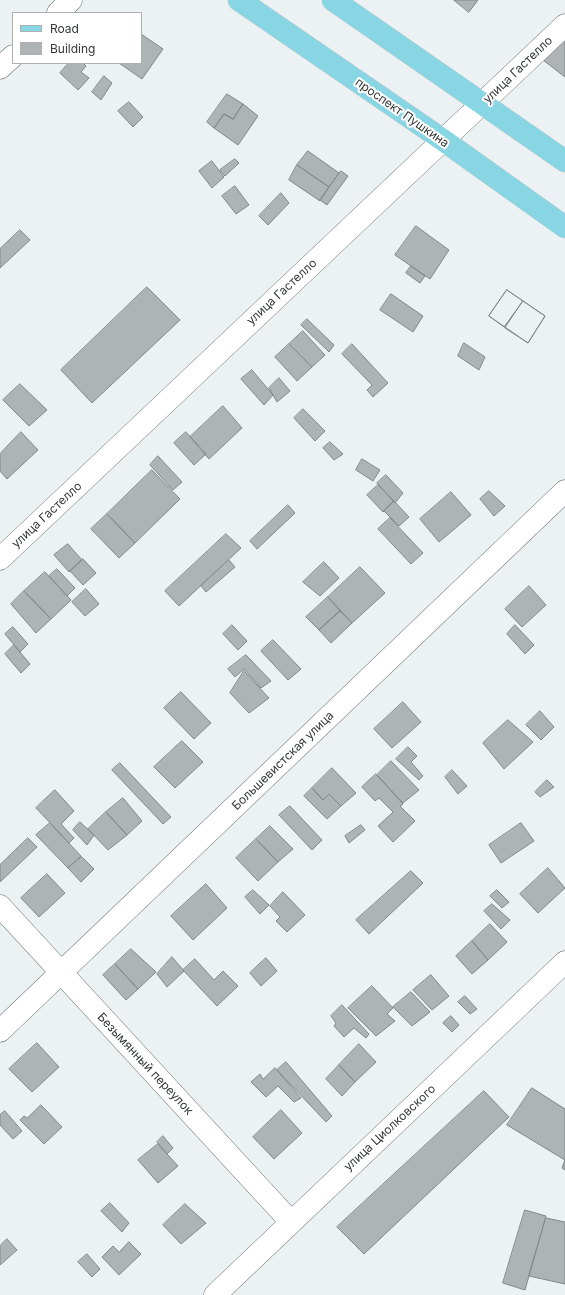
<!DOCTYPE html>
<meta charset="utf-8">
<style>
body{margin:0}
#map{position:relative;width:565px;height:1295px;overflow:hidden;background:#ecf2f4;font-family:Inter,sans-serif}
canvas{display:block}
.legend{position:absolute;left:12px;top:12px;width:130px;height:52px;box-sizing:border-box;background:#fff;border:1px solid #aeafaf;margin:0;padding:5px 7px;list-style:none;font-size:12px;color:#343637}
.legend li{display:flex;align-items:center;gap:8px;height:20px}
.legend b{width:20px;border:1px solid #aeafaf}
</style>
<div id="map">
<canvas width="565" height="1295"></canvas>
<ul class="legend">
<li><b style="height:5px;background:#88d6e3"></b>Road</li>
<li><b style="height:11px;background:#aeb3b5"></b>Building</li>
</ul>
</div>
<script>
const c = document.querySelector('canvas').getContext('2d');
c.lineJoin = 'round';
function fill(path, color) { c.fillStyle = color; c.fill(path, 'evenodd'); }
function stroke(path, color, width, dash) { c.strokeStyle = color; c.lineWidth = width; c.lineCap = dash ? 'butt' : 'round'; c.setLineDash(dash || []); c.stroke(path); }
function drawText(font, color, halo, rows, align = 'center') {
  c.font = font + ' Inter,sans-serif'; c.lineWidth = 4; c.setLineDash([]); c.textBaseline = 'middle'; c.strokeStyle = halo; c.fillStyle = color; for (const [text, x, y, turn = 0] of rows) {
    c.save(); c.translate(x, y); c.rotate((+turn || 0) * Math.PI / 180); c.textAlign = isNaN(turn) ? turn : align; if (halo) c.strokeText(text, 0, 0); c.fillText(text, 0, 0); c.restore();
  }
}
const building = new Path2D(`
 M454 0H478L469 12Z
 M141 34 163 49 142 79 119 63H141Z
 M565 39V77L543 60Z
 M69 63H83L86 66 81 72 89 78 78 90 60 73Z
 M104 76 112 83 101 100 92 92Z
 M227 94 243 104 233 119 224 114 214 128 207 122Z
 M129 102 143 117 133 127 118 111Z
 M243 104 258 116 238 145 214 128 224 114 233 119Z
 M308 151 339 173 329 187 297 165Z
 M235 159 239 163 225 176 220 170Z
 M212 161 224 177 212 188 199 171Z
 M297 165 329 187 320 201 289 180Z
 M341 171 348 176 327 205 320 200Z
 M235 186 249 205 236 214 222 196Z
 M281 193 289 203 268 225 259 216Z
 M416 226 449 250 430 279 395 255Z
 M20 230 30 240 0 268V249Z
 M411 266 425 276 420 283 406 273Z
 M147 287 180 320 92 403 61 370Z
 M507 290 545 316 528 343 489 316Z
 M507 290 523 301 504 327 489 316Z
 M391 294 423 316 413 332 380 310Z
 M523 301 545 316 528 343 505 328Z
 M307 319 334 345 329 352 301 325Z
 M303 331 325 355 312 367 289 344Z
 M464 343 485 357 479 370 458 356Z
 M289 344 312 367 297 381 275 357Z
 M352 344 388 383 373 397 367 390 372 385 342 354Z
 M252 370 273 395 264 405 241 379Z
 M279 378 290 391 277 402 269 388Z
 M20 384 47 410 29 426 3 400Z
 M223 406 242 428 209 459 190 437Z
 M303 409 325 431 315 441 294 418Z
 M21 432 38 450 7 479 0 471V454Z
 M186 432 206 454 194 465 174 443Z
 M330 442 343 454 334 460 323 448Z
 M158 456 182 482 173 490 150 465Z
 M362 459 380 470 373 481 356 470Z
 M152 470 180 499 135 543 107 514Z
 M386 475 403 493 395 503 377 483Z
 M378 485 394 501 383 512 367 495Z
 M489 491 505 506 494 516 480 499Z
 M451 492 471 515 439 542 420 519Z
 M394 501 409 517 399 526 384 511Z
 M288 505 295 513 257 549 250 541Z
 M107 514 135 543 119 558 91 529Z
 M390 518 423 553 411 564 378 529Z
 M226 534 241 548 179 606 165 591Z
 M68 544 82 560 69 572 54 555Z
 M83 559 96 573 83 585 70 571Z
 M229 560 235 567 206 592 201 586Z
 M324 562 339 578 320 596 303 582Z
 M360 567 385 593 352 623 328 597Z
 M57 569 75 588 67 596 49 576Z
 M45 572 71 600 51 619 24 591Z
 M529 586 546 605 522 627 505 609Z
 M86 589 99 604 85 616 72 602Z
 M24 591 51 619 36 633 11 604Z
 M328 597 340 611 319 630 306 617Z
 M340 611 352 623 331 643 319 630Z
 M232 625 247 641 238 650 223 634Z
 M515 625 534 645 525 654 507 634Z
 M13 627 28 644 20 652 5 634Z
 M273 640 301 669 288 680 261 651Z
 M14 645 30 664 21 673 5 654Z
 M246 655 271 681 261 688 244 669 235 677 228 669Z
 M244 671 269 698 249 713 230 693Z
 M181 692 211 723 194 739 164 708Z
 M403 702 421 722 392 748 374 729Z
 M540 711 554 727 541 740 526 725Z
 M508 720 533 742 504 769 483 743Z
 M182 741 203 762 175 788 154 767Z
 M408 747 417 756 411 762 423 776 419 780 396 759Z
 M391 761 419 790 403 803 377 775Z
 M120 763 171 817 163 824 112 770Z
 M332 768 356 793 341 806 329 794 323 800 312 788Z
 M452 770 467 786 458 794 445 777Z
 M376 774 403 804 400 806 415 821 393 842 378 826 393 812 379 798 375 801 362 787Z
 M547 780 554 787 540 797 535 792Z
 M312 788 323 800 329 794 341 806 327 819 304 796Z
 M55 790 74 811 61 824 74 838 69 843 36 808Z
 M123 798 142 821 127 835 106 812Z
 M290 806 322 840 312 850 279 815Z
 M106 812 127 835 108 850 88 829Z
 M80 822 94 835 87 845 73 830Z
 M50 823 81 856 68 868 36 835Z
 M521 823 534 841 501 863 489 845Z
 M361 825 365 830 349 843 345 836Z
 M270 826 293 849 278 862 256 839Z
 M28 838 37 847 0 882V865Z
 M256 839 278 862 258 881 236 858Z
 M82 857 94 869 81 882 68 868Z
 M548 868 565 888 538 913 520 894Z
 M411 871 423 883 369 934 356 920Z
 M47 874 65 893 39 917 21 898Z
 M206 884 227 908 193 940 171 916Z
 M253 890 269 905 260 914 245 897Z
 M497 890 509 902 502 908 490 896Z
 M283 892 305 915 287 932 276 921 280 917 270 906Z
 M492 904 510 920 501 929 484 911Z
 M490 924 507 942 488 960 472 941Z
 M472 941 488 960 472 974 456 956Z
 M131 949 156 972 138 989 115 964Z
 M172 957 184 971 167 987 157 974Z
 M266 958 277 971 261 986 250 973Z
 M195 959 214 980 223 971 238 986 217 1006 183 970Z
 M115 964 138 989 126 1000 103 975Z
 M431 975 449 996 432 1010 413 990Z
 M372 986 393 1008 387 1014 395 1021 376 1036 348 1008Z
 M411 992 430 1012 412 1026 393 1007Z
 M465 996 477 1009 470 1014 458 1002Z
 M342 1005 369 1034 366 1038 354 1028 344 1037 334 1026 336 1023 331 1016Z
 M451 1016 459 1025 452 1032 443 1023Z
 M37 1043 59 1067 32 1092 9 1069Z
 M359 1044 376 1062 355 1082 339 1065Z
 M286 1062 332 1116 326 1122 277 1070Z
 M339 1065 355 1082 342 1096 326 1079Z
 M275 1068 301 1098 294 1102 278 1086 266 1097 251 1082 260 1074 263 1079Z
 M532 1088 565 1109V1170L562 1168 565 1160 507 1125Z
 M484 1091 509 1117 364 1254 337 1227Z
 M41 1105 62 1127 44 1144 20 1120 24 1116 27 1118Z
 M281 1110 302 1133 274 1159 253 1137Z
 M5 1111 22 1131 13 1139 0 1125V1115Z
 M163 1136 173 1148 167 1154 157 1142Z
 M158 1144 178 1166 158 1183 138 1160Z
 M110 1203 129 1223 122 1232 101 1211Z
 M185 1204 206 1223 181 1244 163 1225Z
 M525 1210 546 1216 525 1290 503 1283Z
 M546 1218 565 1222V1284L529 1276Z
 M7 1239 17 1250 0 1265V1246Z
 M129 1242 141 1254 119 1275 102 1257 113 1246 119 1252Z
 M87 1254 100 1269 92 1277 78 1262Z`);
fill(building, '#aeb3b5');
stroke(building, '#828788', 1);
const minor = new Path2D(`
 M58 13 71 0
 M0 68 13 56
 M0 559 565 25
 M0 906 291 1222
 M0 1031 565 491
 M215 1295 565 962`);
const major = new Path2D(`
 M239 0 443 140 565 227
 M333 0 565 161`);
stroke(minor, '#686d6e', 23);
stroke(major, '#cecfcf', 23);
stroke(minor, '#fff', 22);
stroke(major, '#88d6e3', 22);
drawText('12px', '#343637', '#fff', [
 ["улица Гастелло",518,70,-44],
 ["проспект Пушкина",402,113,35],
 ["улица Гастелло",282,292,-43],
 ["улица Гастелло",47,515,-43],
 ["Большевистская улица",283,761,-44],
 ["Безымянный переулок",145,1064,47],
 ["улица Циолковского",390,1128,-43]
]);
</script>
